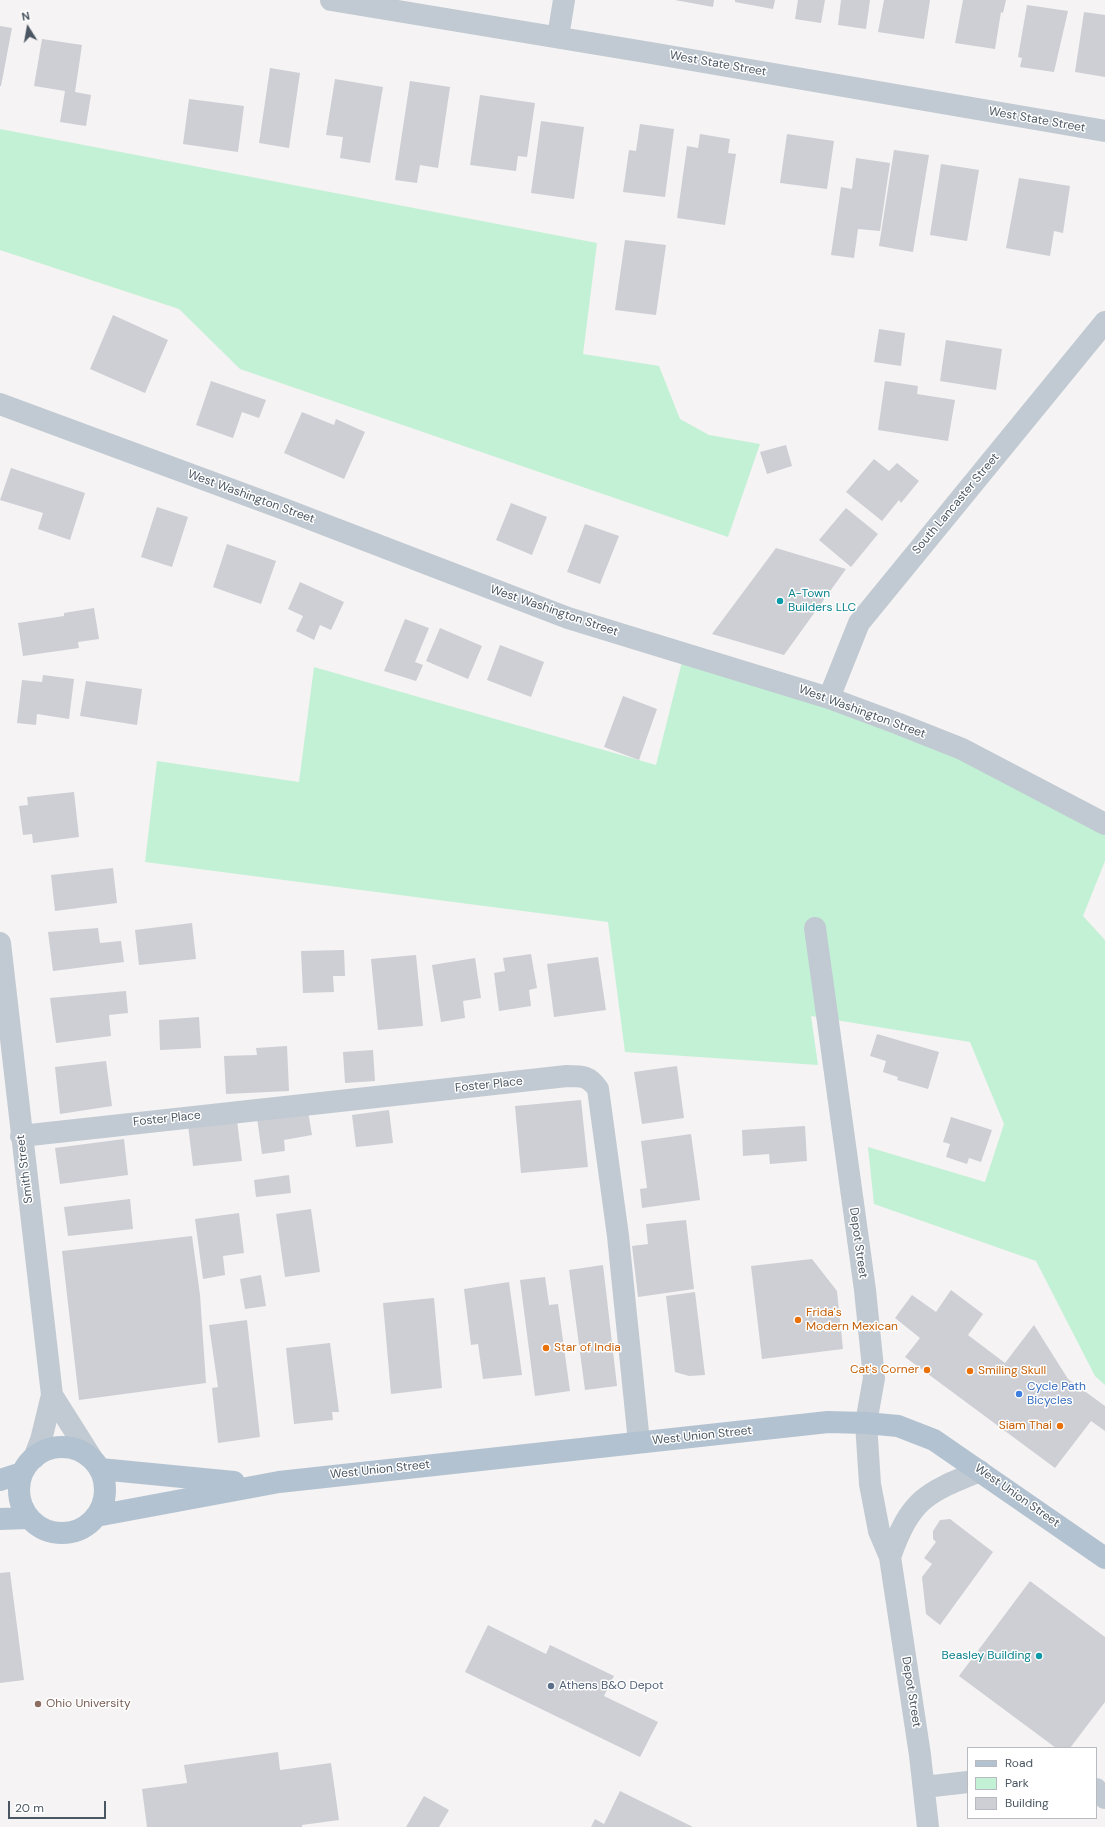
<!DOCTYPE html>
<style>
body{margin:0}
#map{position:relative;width:1105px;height:1827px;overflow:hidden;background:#f5f3f3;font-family:"DM Sans",sans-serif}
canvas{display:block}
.legend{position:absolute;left:967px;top:1747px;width:130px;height:72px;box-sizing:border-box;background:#fff;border:1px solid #b7bbc0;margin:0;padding:5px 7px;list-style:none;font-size:12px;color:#4a5661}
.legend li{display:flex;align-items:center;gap:8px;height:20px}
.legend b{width:20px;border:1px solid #b7bbc0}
.north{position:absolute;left:8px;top:8px;width:40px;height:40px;-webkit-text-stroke:3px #fff;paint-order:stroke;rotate:349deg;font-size:11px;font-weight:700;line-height:16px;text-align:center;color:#4a5661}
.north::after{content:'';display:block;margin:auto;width:14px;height:18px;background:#4a5661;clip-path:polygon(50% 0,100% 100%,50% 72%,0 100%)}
.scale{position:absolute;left:8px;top:1801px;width:98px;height:18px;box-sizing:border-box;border:2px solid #4a5661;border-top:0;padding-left:5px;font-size:12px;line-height:14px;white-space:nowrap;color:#4a5661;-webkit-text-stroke:3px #fff;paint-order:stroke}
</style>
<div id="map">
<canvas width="1105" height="1827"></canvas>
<ul class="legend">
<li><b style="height:5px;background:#b3c2d1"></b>Road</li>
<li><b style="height:11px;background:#c3f1d5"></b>Park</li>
<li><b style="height:11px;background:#cdcfd5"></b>Building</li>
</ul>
<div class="north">N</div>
<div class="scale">20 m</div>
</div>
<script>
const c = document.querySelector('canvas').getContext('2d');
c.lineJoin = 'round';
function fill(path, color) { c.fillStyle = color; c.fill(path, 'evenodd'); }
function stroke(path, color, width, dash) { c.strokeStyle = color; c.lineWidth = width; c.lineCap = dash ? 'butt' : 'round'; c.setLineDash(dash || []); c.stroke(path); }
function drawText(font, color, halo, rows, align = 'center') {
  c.font = font + ' "DM Sans",sans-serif'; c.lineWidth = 3; c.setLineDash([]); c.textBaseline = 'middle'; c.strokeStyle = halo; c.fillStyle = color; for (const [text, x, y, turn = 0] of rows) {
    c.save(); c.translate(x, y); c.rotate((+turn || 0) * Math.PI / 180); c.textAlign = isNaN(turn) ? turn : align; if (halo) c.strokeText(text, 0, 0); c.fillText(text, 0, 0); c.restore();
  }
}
fill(new Path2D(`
 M0 129 597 243 583 354 659 366 680 419 709 435 760 444 728 537 240 369 179 309 0 250Z
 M684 654 829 698 1105 824V861L1083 916 1105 940V1385L1095 1376 1036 1261 874 1204 868 1147 985 1182 1004 1124 970 1042 811 1016 818 1065 625 1052 608 922 145 862 157 761 299 782 314 667 656 765Z`), '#c3f1d5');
fill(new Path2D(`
 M675 0H714L713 7Z
 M735 0H775L773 9 735 2Z
 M798 0H825L821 23 795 19Z
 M841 0H870L866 29 838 25Z
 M884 0H930L924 39 878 32Z
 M963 0H1006L1003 13 1001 12 995 49 955 43Z
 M1027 5 1068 11 1054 72 1020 67 1022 58 1018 57Z
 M1084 12 1105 15V77L1075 72Z
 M0 26 12 28 1 86H0Z
 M42 39 82 45 75 92 91 95 86 126 60 122 65 91 34 86Z
 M270 68 300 73 289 148 259 143Z
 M335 79 383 87 370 163 340 158 343 137 326 135Z
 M410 81 450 87 438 168 420 165 417 183 395 180Z
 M480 95 535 103 527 157 518 156 516 171 470 165Z
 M189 99 244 106 238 152 183 144Z
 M541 121 584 127 574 199 531 193Z
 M640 124 674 129 665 197 623 192 629 150 636 151Z
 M700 134 730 139 728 153 736 154 725 225 677 218 687 146 698 148Z
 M787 134 834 141 827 189 780 183Z
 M894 150 929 155 913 252 879 246Z
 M856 158 890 163 880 231 858 229 854 258 831 255 841 187 852 189Z
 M941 164 979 170 967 241 930 235Z
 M1019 178 1070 186 1063 233 1054 231 1050 256 1006 248Z
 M625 240 666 245 656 315 615 310Z
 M113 315 168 340 145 393 90 369Z
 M879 329 905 333 901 366 874 362Z
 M946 340 1002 349 996 390 940 381Z
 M211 381 266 400 259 418 242 412 233 438 196 425Z
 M885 381 918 386 917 394 955 400 948 441 878 430Z
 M302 412 334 425 336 419 365 432 344 479 284 453Z
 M786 445 792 466 767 474 760 452Z
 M874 459 889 471 897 463 919 481 901 503 899 500 882 521 846 492Z
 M11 468 85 493 70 540 38 529 43 513 0 500Z
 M511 503 547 517 532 555 496 540Z
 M157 507 188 517 172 567 141 557Z
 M846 508 878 534 851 567 819 540Z
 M585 524 619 536 600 584 567 572Z
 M227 544 276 561 261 604 213 587Z
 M776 548 846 569 784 655 712 634Z
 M300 582 344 602 331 630 320 625 314 640 296 631 303 616 288 609Z
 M94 608 99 639 78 642 79 648 23 656 18 623 64 616V613Z
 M405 619 429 628 415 662 423 665 416 681 384 671Z
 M440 628 482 646 468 679 426 661Z
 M500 645 544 662 531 697 487 680Z
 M43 675 74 679 69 719 37 714 36 725 17 723 22 680 42 682Z
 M86 681 142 689 137 725 80 716Z
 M623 696 657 709 639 760 604 747Z
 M74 792 79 837 33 843 32 834 23 835 19 806 28 805 27 797Z
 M113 868 117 903 55 911 51 875Z
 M192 923 196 959 139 965 135 930Z
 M98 928 100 943 121 941 124 962 53 971 48 932Z
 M344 950 345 976H333L334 992 303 993 301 951Z
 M531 954 537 988 529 990 531 1006 499 1011 494 973 505 971 503 958Z
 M416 955 423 1026 378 1030 371 959Z
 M598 957 606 1010 554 1017 547 964Z
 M475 958 481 998 463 1001 465 1018 441 1022 432 965Z
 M126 991 128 1013 109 1015 111 1036 56 1043 50 998Z
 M199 1017 201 1048 160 1050 159 1020Z
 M877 1034 939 1052 928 1089 897 1080 898 1077 883 1072 886 1061 870 1056Z
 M287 1046 289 1091 226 1094 224 1056 257 1055 256 1048Z
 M373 1050 375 1081 345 1083 343 1052Z
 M106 1061 112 1106 60 1114 55 1067Z
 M677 1066 684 1118 642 1124 634 1072Z
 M581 1100 588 1167 521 1173 515 1106Z
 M389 1110 393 1143 356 1147 352 1115Z
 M308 1111 312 1135 284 1140 285 1151 262 1154 257 1118Z
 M951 1117 992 1130 981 1162 969 1158 967 1164 946 1157 950 1144 943 1142Z
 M237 1120 242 1161 193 1166 188 1125Z
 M805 1126 807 1161 770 1164 769 1154 743 1156 742 1130Z
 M691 1134 700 1200 642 1208 640 1189 647 1188 641 1141Z
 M124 1139 128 1175 60 1184 55 1148Z
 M289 1175 291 1193 256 1197 254 1180Z
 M130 1199 133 1229 68 1236 64 1207Z
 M311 1209 320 1272 285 1277 276 1214Z
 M239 1213 244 1253 223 1256 225 1275 203 1279 195 1219Z
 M686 1220 694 1289 638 1297 632 1246 648 1244 646 1224Z
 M192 1236 200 1295 206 1383 79 1400 62 1251Z
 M812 1259 837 1291 843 1349 762 1359 751 1266Z
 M603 1265 617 1386 585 1390 569 1270Z
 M261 1275 266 1306 245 1309 240 1279Z
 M545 1277 549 1305 558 1304 570 1391 535 1396 520 1280Z
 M509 1282 522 1375 483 1379 478 1344 471 1345 464 1289Z
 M951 1290 983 1314 968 1335 1005 1363 1034 1325 1068 1379 1105 1406V1431L1091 1421 1055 1468 905 1357 920 1338 895 1318 912 1295 936 1312Z
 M695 1292 705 1375 689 1376 675 1372 666 1296Z
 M434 1298 442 1388 391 1394 383 1303Z
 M247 1320 260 1437 218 1443 212 1388 218 1387 209 1325Z
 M330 1343 339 1412H332L333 1420 294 1424 286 1348Z
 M950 1519 993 1552 940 1625 926 1614 922 1577 932 1564 924 1558 936 1542 933 1539V1531L940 1520Z
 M10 1572 24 1680 0 1683V1573Z
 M1030 1581 1105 1637V1702L1070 1748H1056L959 1676Z
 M488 1625 546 1654 550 1645 614 1676 604 1696 658 1722 640 1757 465 1672Z
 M278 1752 280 1770 331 1763 339 1820 302 1825V1827H147L142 1789 187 1783 184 1765Z
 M620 1791 693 1827H591L595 1819 604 1824Z
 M424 1796 449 1810 439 1827H406Z`), '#cdcfd5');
stroke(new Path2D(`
 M331 0 651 53 1105 131
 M558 37 564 0
 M0 404 284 509 568 618 829 698 899 724 962 749 1105 824
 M829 698 859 623 1105 322
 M815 928 865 1290 874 1378 866 1423 870 1484 879 1531 890 1557 920 1755 928 1827
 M0 943 52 1395 41 1440 34 1458
 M21 1136 567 1076C583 1076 589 1076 598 1089L618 1236 639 1442
 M52 1395 93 1460
 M890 1557C911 1499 925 1493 980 1471
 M924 1787 968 1782
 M1096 1789 1105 1798`), '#c1cad2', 22);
stroke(new Path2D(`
 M19 1490a43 43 0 1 1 86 0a43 43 0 1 1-86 0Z
 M100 1469 234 1482
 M0 1480 22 1473
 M96 1516 279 1482 828 1422 866 1423 898 1426 934 1440 1105 1558
 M0 1519 28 1518`), '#b3c2d1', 22);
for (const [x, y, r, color] of [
 [780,601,4,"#0f9aa8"],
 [798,1320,4,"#e8710a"],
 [546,1348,4,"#e8710a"],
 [927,1370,4,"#e8710a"],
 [970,1371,4,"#e8710a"],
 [1019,1394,4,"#3f7fe0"],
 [1060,1426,4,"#e8710a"],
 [1039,1656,4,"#0f9aa8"],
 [551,1686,4,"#5c6f8a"],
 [38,1704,4,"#8d6e63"]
]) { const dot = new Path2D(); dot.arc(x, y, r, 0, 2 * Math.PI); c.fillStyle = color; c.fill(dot); stroke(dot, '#fff', 1.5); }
drawText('12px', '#4a5661', '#fff', [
 ["West State Street",718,64,10],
 ["West State Street",1037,120,10],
 ["West Washington Street",251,497,20],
 ["South Lancaster Street",956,504,-50],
 ["West Washington Street",554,611,19],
 ["West Washington Street",862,712,20],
 ["Foster Place",489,1085,-6],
 ["Foster Place",167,1119,-6],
 ["Smith Street",25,1169,-97],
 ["Depot Street",858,1243,82],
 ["West Union Street",702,1436,-6],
 ["West Union Street",380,1470,-6],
 ["West Union Street",1017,1496,35],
 ["Depot Street",911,1692,81]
]);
drawText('12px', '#0d838f', '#fff', [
 ["A-Town",788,594],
 ["Builders LLC",788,608],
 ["Beasley Building",1031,1656,"right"]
], 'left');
drawText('12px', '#c56008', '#fff', [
 ["Frida's",806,1313],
 ["Modern Mexican",806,1327],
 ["Star of India",554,1348],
 ["Cat's Corner",919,1370,"right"],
 ["Smiling Skull",978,1371],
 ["Siam Thai",1052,1426,"right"]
], 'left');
drawText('12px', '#366cbe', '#fff', [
 ["Cycle Path",1027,1387],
 ["Bicycles",1027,1401]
], 'left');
drawText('12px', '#4e5e75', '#fff', [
 ["Athens B&O Depot",559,1686]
], 'left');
drawText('12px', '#785e54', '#fff', [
 ["Ohio University",46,1704]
], 'left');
</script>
